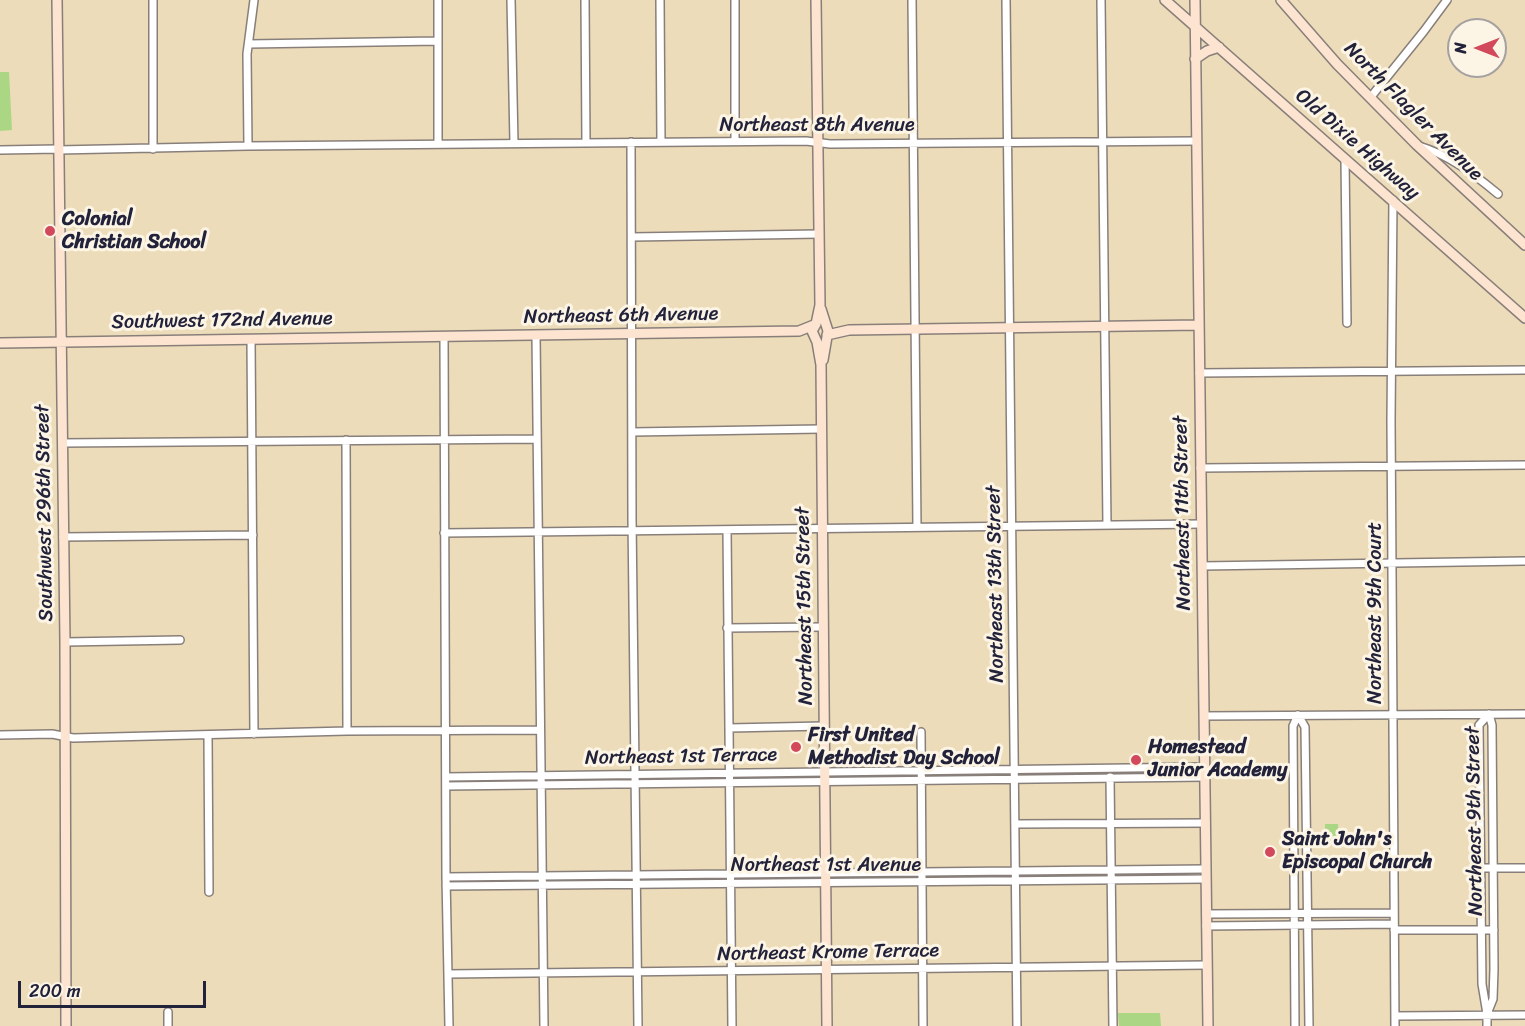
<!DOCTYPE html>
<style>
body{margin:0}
#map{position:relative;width:1525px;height:1026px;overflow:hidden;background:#eddcb9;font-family:Sriracha,sans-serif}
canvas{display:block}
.north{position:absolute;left:1447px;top:18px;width:60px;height:60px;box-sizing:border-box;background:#fcf5e5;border:2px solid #a5a1a1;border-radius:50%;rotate:270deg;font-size:16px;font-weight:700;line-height:24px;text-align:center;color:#22223b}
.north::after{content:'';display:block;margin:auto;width:21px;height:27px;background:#d1495b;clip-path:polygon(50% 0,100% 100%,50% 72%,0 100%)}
.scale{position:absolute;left:18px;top:981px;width:188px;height:27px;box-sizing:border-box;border:3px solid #22223b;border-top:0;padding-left:8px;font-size:18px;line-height:21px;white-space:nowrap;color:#22223b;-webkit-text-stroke:4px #fcf5e5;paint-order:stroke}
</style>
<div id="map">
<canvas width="1525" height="1026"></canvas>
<div class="north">N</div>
<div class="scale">200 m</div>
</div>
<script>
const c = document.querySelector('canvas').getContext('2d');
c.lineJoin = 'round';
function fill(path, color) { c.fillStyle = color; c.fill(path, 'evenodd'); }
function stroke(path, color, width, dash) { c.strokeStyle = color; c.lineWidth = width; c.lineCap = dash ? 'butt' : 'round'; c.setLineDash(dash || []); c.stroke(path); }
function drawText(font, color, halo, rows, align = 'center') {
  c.font = font + ' Sriracha,sans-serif'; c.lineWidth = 6; c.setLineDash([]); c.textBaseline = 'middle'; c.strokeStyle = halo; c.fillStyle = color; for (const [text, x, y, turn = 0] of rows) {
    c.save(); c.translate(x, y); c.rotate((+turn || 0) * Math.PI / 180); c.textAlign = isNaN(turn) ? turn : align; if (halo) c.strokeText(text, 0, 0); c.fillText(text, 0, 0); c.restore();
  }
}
fill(new Path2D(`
 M0 72H9L12 130 0 131Z
 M1325 824H1338L1339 838 1332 841 1325 838Z
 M1118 1013H1160L1161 1026H1119Z`), '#abd784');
const street = new Path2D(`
 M153 0V149
 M438 0V144
 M511 0 514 143
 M585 0 586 143
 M660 0 661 142
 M735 0V141
 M912 0 917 527
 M1006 0 1017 1026
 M1101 0 1107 525
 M249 44 438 41
 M1370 98 1424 31 1447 0
 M631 142 632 518 638 1026
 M248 146 247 54 254 0
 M1419 146C1449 155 1474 174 1498 194
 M0 150 58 149
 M58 150 248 146 806 141 830 144 1196 141
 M1345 159 1347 323
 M1393 200 1391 420 1395 1026
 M632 237 819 234
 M536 335 544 1026
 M444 336 446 877 449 1026
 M251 339 254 734
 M1199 373 1525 370
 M632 432 821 429
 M346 440 347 731
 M62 443 537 439
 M1200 468 1525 465
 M727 530 732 1026
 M444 533 1201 524
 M63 537 253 535
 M1202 566 1525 561
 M727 628 823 627
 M65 642 180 640
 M1204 716 1525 714
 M729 728 824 726
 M921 732 923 1026
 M0 735 52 734 73 738 347 731 539 730
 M208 736 209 892
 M446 777 1205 767
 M1110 777 1113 1026
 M446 786 1205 777
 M1015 824 1206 823
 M1481 868H1525
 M446 877 1206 869
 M446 886 1206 879
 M1206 914 1394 913
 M1206 926 1394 924
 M1394 930H1494
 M448 974 1207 965
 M168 1012V1026
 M1487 1014 1493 999 1494 969 1492 725 1489 714
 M1395 1016 1525 1015
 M1295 1026 1293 726 1298 715 1305 727 1309 1026
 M1487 1026V1014L1482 984 1479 725 1489 714`);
const secondary = new Path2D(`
 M57 0 65 642 66 1026
 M816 0 820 305 816 324 812 331 817 342 821 365 827 1026
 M1165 0 1525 318
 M1195 0 1208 1026
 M1281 0 1337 64 1417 145 1525 245
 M1195 59 1207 51 1219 47
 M821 309 828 331 823 360
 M827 335 849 330 1199 325
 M0 343 799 331 814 325`);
stroke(street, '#887f7a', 10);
stroke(secondary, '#887f7a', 12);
stroke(street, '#fff', 7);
stroke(secondary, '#fde4d1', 9);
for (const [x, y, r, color] of [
 [50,231,6,"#d1495b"],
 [796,747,6,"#d1495b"],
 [1136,760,6,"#d1495b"],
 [1270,852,6,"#d1495b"]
]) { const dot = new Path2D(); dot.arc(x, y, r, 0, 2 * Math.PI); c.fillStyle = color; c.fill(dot); stroke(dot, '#fcf5e5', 2); }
drawText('20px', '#22223b', '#fcf5e5', [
 ["North Flagler Avenue",1413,112,45],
 ["Northeast 8th Avenue",817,126],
 ["Old Dixie Highway",1357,145,41],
 ["Northeast 6th Avenue",621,316,-1],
 ["Southwest 172nd Avenue",222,321,-1],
 ["Southwest 296th Street",45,513,-91],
 ["Northeast 11th Street",1183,513,-91],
 ["Northeast 13th Street",996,584,-91],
 ["Northeast 15th Street",805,606,-91],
 ["Northeast 9th Court",1376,613,-90],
 ["Northeast 1st Terrace",681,757,-1],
 ["Northeast 9th Street",1475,821,-91],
 ["Northeast 1st Avenue",826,866],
 ["Northeast Krome Terrace",828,953,-1]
]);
drawText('bold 20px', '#22223b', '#fcf5e5', [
 ["Colonial",62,220],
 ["Christian School",62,243],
 ["First United",808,736],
 ["Methodist Day School",808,759],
 ["Homestead",1148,748],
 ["Junior Academy",1148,771],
 ["Saint John's",1282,840],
 ["Episcopal Church",1282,863]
], 'left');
</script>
